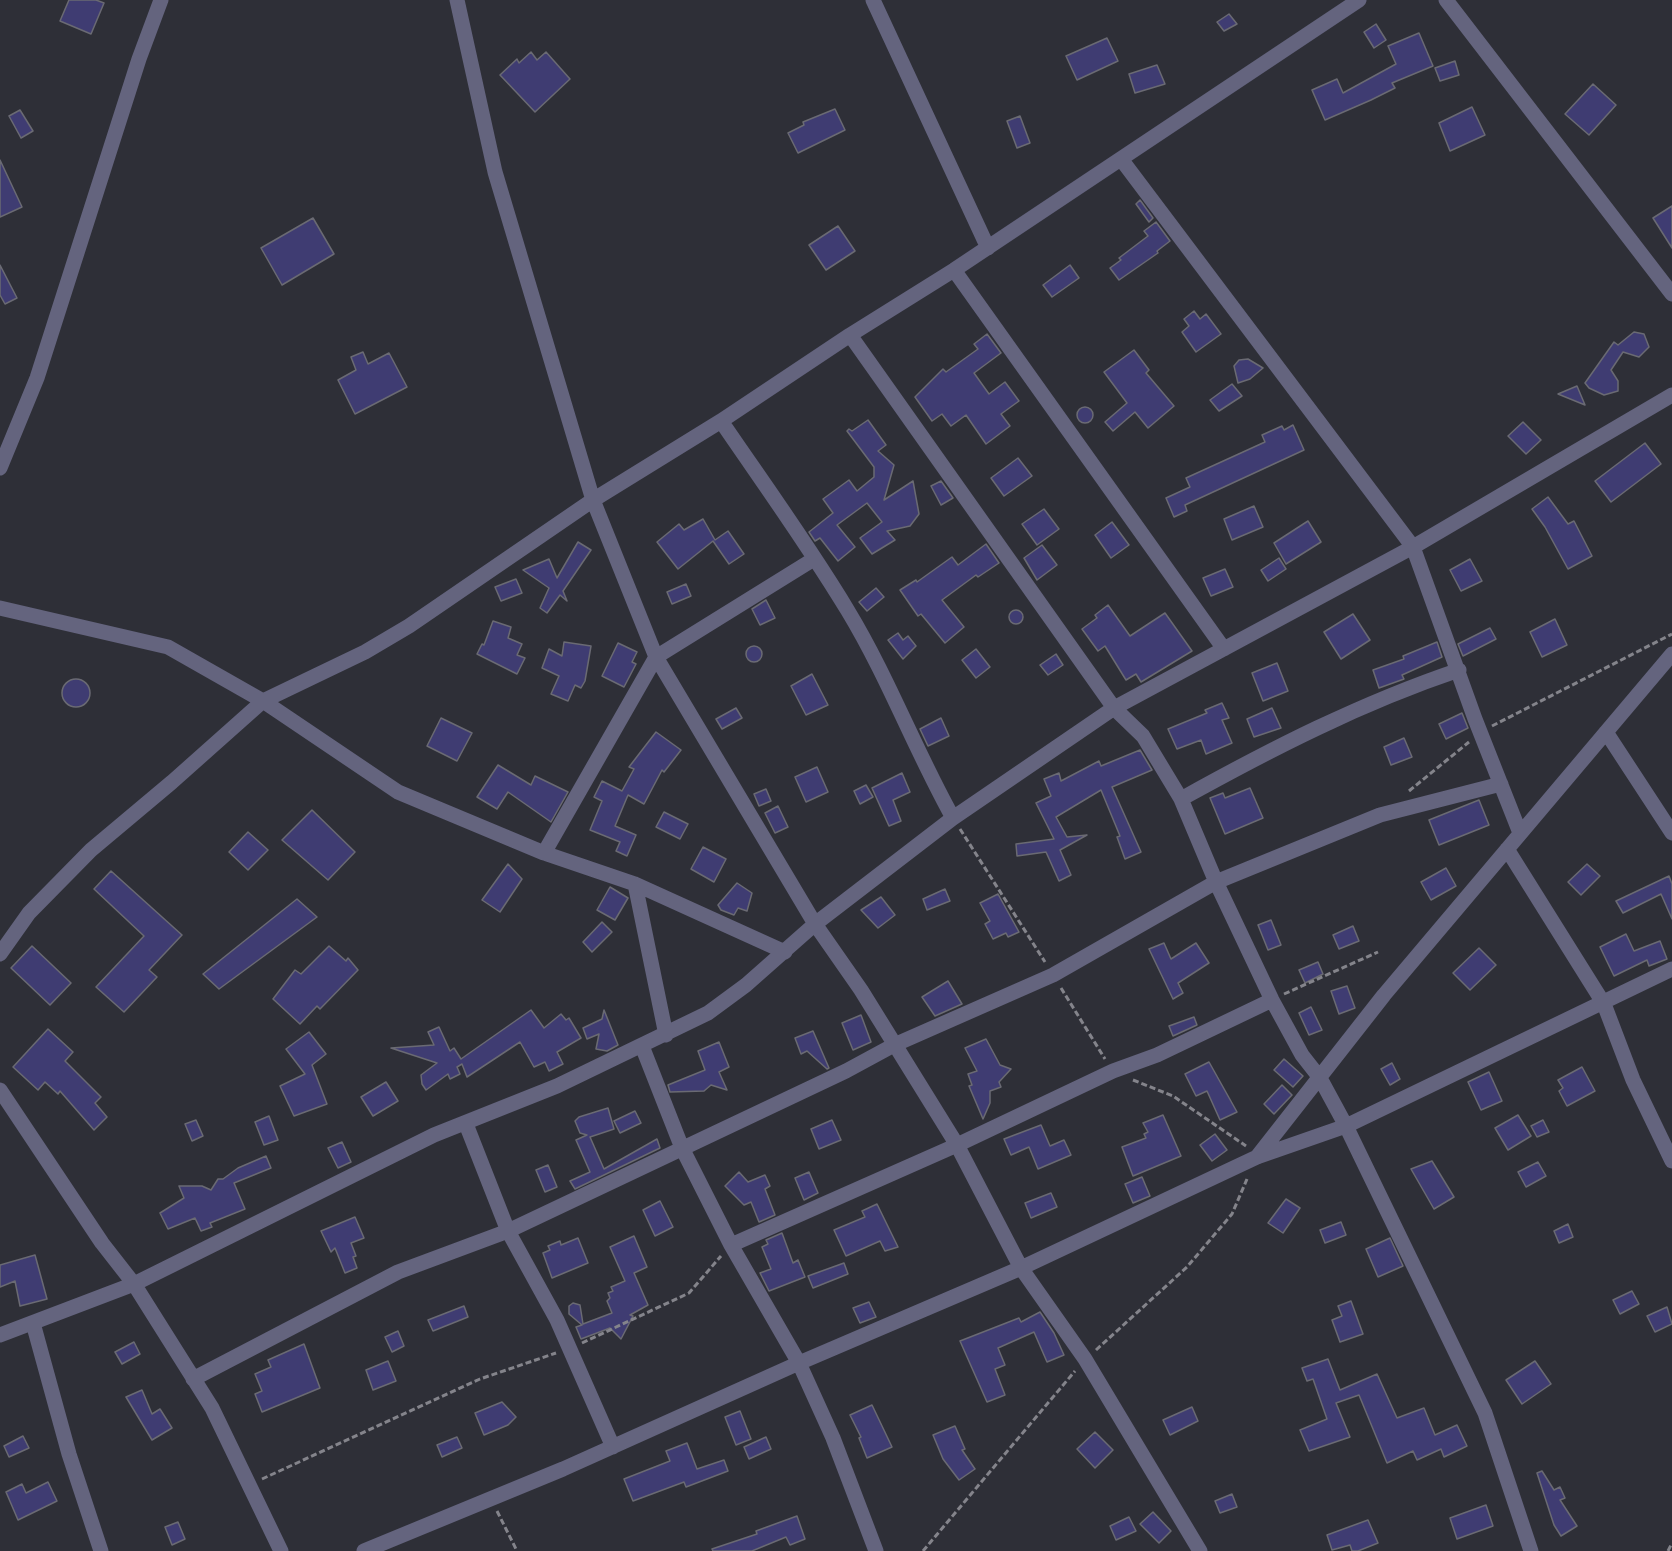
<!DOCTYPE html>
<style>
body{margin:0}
canvas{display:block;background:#2e2f37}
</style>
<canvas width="1672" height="1551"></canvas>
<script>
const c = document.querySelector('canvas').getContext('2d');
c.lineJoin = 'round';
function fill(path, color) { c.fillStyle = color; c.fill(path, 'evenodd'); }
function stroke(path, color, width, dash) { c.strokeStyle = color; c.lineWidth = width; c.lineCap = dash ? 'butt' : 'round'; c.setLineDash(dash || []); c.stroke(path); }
const building = new Path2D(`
 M69 0H96L104 3 91 34 60 21Z
 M1229 14 1237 24 1224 31 1217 22Z
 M1376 24 1386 40 1374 48 1364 32Z
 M1419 33 1433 66 1392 83 1395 88 1371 100 1325 120 1312 90 1337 79 1343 93 1396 64 1388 46Z
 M1107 38 1118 61 1077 80 1066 56Z
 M531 52 537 60 546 52 570 79 535 112 500 75 517 59 519 63Z
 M1455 61 1459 75 1440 81 1435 68Z
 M1157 65 1165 84 1135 93 1129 74Z
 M1593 84 1616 105 1589 135 1565 114Z
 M1472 107 1485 135 1450 151 1439 123Z
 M835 109 845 130 798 153 788 133 804 125 803 122Z
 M20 110 33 131 21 138 9 116Z
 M1020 116 1030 143 1017 148 1007 121Z
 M0 160 22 207 0 217Z
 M1140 200 1153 218 1149 222 1136 204Z
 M1672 206V248L1653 218Z
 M313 218 334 254 282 285 261 248Z
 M1156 222 1170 241 1157 251 1158 253 1119 280 1110 268 1121 260 1119 258 1148 236 1144 231Z
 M838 226 855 251 826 270 809 245Z
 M0 265 17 298 5 304 0 295Z
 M1070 265 1079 278 1052 297 1043 285Z
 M1194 311 1200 319 1206 314 1221 334 1196 352 1182 332 1189 326 1184 319Z
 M1634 332 1644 334 1649 347 1639 357 1623 352 1611 370 1618 381V391L1604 395 1589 388 1585 383 1614 342 1618 345Z
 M987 334 1001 353 974 373 989 394 1005 382 1019 401 1001 414 1010 426 986 444 966 415 951 426 942 414 932 421 915 397 943 369 946 372 978 349 974 344Z
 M1134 350 1149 370 1146 373 1174 406 1148 428 1135 412 1113 431 1105 422 1127 403 1104 372Z
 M363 352 368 364 389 353 407 387 355 414 338 380 356 370 351 357Z
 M1248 359 1263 368 1250 379 1238 383 1234 366 1239 360Z
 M1232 384 1242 396 1219 411 1210 400Z
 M1577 386 1585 405 1558 394Z
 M1077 415a8 8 0 1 1 16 0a8 8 0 1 1-16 0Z
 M868 420 886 445 878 451 894 465 884 500 913 481 919 514 910 526 887 531 895 540 872 554 860 538 882 522 867 503 837 525 855 547 838 561 820 538 815 541 809 532 833 513 823 499 849 480 857 491 874 477V467L847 431 849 429 852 431Z
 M1523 422 1541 440 1526 454 1508 436Z
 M1293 425 1304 450 1185 505 1187 511 1174 517 1166 498 1190 487 1186 478 1265 442 1262 435 1282 426 1284 430Z
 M1645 443 1661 464 1611 502 1595 481Z
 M1018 458 1032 476 1004 496 991 478Z
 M941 481 953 498 941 505 931 486Z
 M1548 497 1568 524 1574 521 1592 556 1568 569 1545 527 1532 509Z
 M1254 506 1263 527 1232 540 1224 519Z
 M1044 509 1059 529 1037 545 1022 524Z
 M703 519 715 540 728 531 744 554 729 564 713 541 678 569 657 542 679 524 684 530Z
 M1308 521 1321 542 1286 564 1274 543Z
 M1112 522 1129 545 1111 558 1095 535Z
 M578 542 591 550 563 591 567 601 560 595 547 613 540 608 549 588 523 570 549 559 557 578Z
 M986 544 999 563 978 577 976 575 942 600 964 627 945 643 921 614 918 616 900 590 916 580 917 582 952 557 958 565Z
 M1042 545 1057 565 1037 580 1024 558Z
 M1279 558 1286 569 1268 581 1261 570Z
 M1470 559 1482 581 1461 591 1450 570Z
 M1225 569 1233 587 1211 596 1203 578Z
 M516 579 522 593 501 601 495 587Z
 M686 584 691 596 672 604 667 592Z
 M876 588 884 597 867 611 859 602Z
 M766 600 775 618 760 625 752 609Z
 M1108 605 1130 636 1165 613 1192 651 1141 682 1136 674 1126 680 1105 646 1098 651 1082 629 1097 618 1095 615Z
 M1009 617a7 7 0 1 1 14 0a7 7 0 1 1-14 0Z
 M1353 614 1370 640 1341 659 1324 632Z
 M1555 619 1567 645 1542 657 1530 632Z
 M493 621 511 627 508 638 522 644 517 655 525 658 517 674 477 654 482 644 484 645Z
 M1490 628 1496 639 1463 656 1458 644Z
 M898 633 903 640 908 636 916 646 903 659 888 640Z
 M564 642 591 646 585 681 581 688 575 685 568 701 551 694 559 676 542 668 549 649 562 656Z
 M1437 642 1442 657 1402 675 1404 679 1379 688 1373 670 1404 659 1403 656Z
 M618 643 637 652 632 662 636 664 624 687 602 676Z
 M746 654a8 8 0 1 1 16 0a8 8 0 1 1-16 0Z
 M976 649 990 667 976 678 962 660Z
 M1056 654 1063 665 1048 675 1040 665Z
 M1277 663 1288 691 1263 701 1252 673Z
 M812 674 828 705 806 715 791 686Z
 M62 693a14 14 0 1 1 28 0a14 14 0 1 1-28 0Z
 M1222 703 1229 718 1222 720 1232 743 1206 754 1201 740 1177 749 1168 729 1207 713 1205 710Z
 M736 708 742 718 722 729 716 719Z
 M1272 708 1281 728 1254 737 1247 719Z
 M1462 713 1468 728 1446 739 1439 724Z
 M441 718 472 733 457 761 427 746Z
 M941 718 949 736 928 746 920 729Z
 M656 732 681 750 664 772 662 770 644 804 628 795 615 826 636 835 627 856 616 851 620 842 590 830 602 801 594 797 602 781 622 791 634 769 629 767Z
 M1404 738 1412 757 1391 765 1384 747Z
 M1140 750 1152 770 1112 787 1141 852 1125 859 1117 837 1120 836 1101 790 1056 817 1067 837 1087 835 1060 850 1071 875 1059 881 1046 852 1017 856 1016 844 1054 839 1036 803 1051 796 1044 779 1059 773 1061 781 1099 761 1101 766Z
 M498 765 531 785 535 776 568 792 551 822 508 792 497 809 477 797Z
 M817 767 828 792 806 802 795 777Z
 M902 773 910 792 893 800 901 821 889 826 872 788Z
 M866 785 873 797 860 804 854 791Z
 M1250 788 1263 818 1225 834 1210 798 1223 793 1225 798Z
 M766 789 771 801 759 806 754 794Z
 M1479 800 1489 825 1439 845 1429 820Z
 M778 806 788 827 775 833 765 813Z
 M312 810 355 852 328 880 282 840Z
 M664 812 688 824 680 839 656 827Z
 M248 832 268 850 248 870 229 852Z
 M703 847 726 859 714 882 691 869Z
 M508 864 522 879 500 912 482 900Z
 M1587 864 1600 876 1581 895 1568 882Z
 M1446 868 1456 886 1431 900 1421 882Z
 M111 871 182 935 149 970 157 977 124 1012 96 987 144 936 94 889Z
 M1669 876 1672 884V919L1661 894 1623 913 1616 901Z
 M737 883 752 893 747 911 738 908 734 915 721 910 718 905Z
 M610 887 628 898 615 920 597 910Z
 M945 889 950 901 927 910 923 899Z
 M998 894 1019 932 1008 937 1006 933 993 939 985 924 990 921 980 903Z
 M881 897 895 915 878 928 861 910Z
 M297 899 317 917 219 989 203 974Z
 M1271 920 1281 945 1268 950 1258 925Z
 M602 922 612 932 592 952 583 942Z
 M1353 926 1359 941 1339 949 1333 935Z
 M1626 934 1634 951 1660 941 1667 959 1649 966 1647 960 1614 976 1600 947Z
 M1164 943 1171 959 1196 943 1209 963 1178 983 1183 993 1173 999 1149 949Z
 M32 946 71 983 50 1005 11 968Z
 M329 946 346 961 348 958 358 970 320 1009 317 1006 300 1024 273 999 295 970 301 974Z
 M1479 948 1496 965 1470 990 1453 973Z
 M1318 962 1323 974 1305 983 1299 970Z
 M948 981 962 1004 935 1016 922 997Z
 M1347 986 1355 1008 1339 1014 1331 991Z
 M1311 1007 1322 1030 1309 1035 1299 1013Z
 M531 1010 544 1028 561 1014 566 1020 569 1018 581 1038 557 1052 563 1064 549 1071 545 1062 534 1067 520 1042 467 1077 462 1064 457 1067 460 1074 450 1079 448 1074 426 1090 422 1084 421 1075 437 1063 391 1048 434 1045 428 1032 439 1027 450 1051 454 1048 461 1059Z
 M604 1010 618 1045 607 1051 596 1049 599 1034 587 1039 583 1028 602 1019Z
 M861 1015 871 1042 853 1050 842 1023Z
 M1194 1017 1197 1025 1173 1036 1169 1026Z
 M48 1029 73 1052 65 1061 101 1097 95 1103 107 1117 94 1130 60 1091 58 1094 45 1082 38 1090 13 1067Z
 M813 1031 829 1068 827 1069 807 1051 801 1054 795 1038Z
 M309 1032 326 1054 312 1065 327 1104 294 1116 280 1086 305 1074 286 1049Z
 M986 1039 1000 1065 1011 1069 999 1082 1001 1087 990 1091V1103L983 1119 969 1086 972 1085 968 1074 977 1071 965 1048Z
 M719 1042 729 1067 719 1072 727 1090 711 1085 704 1091 670 1092 668 1085 705 1070 698 1051Z
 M1284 1059 1303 1076 1293 1087 1274 1070Z
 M1209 1062 1237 1112 1220 1120 1207 1091 1196 1096 1185 1074Z
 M1392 1063 1400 1079 1390 1085 1381 1069Z
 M1582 1067 1595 1091 1567 1106 1559 1091 1563 1088 1558 1080Z
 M1489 1072 1502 1101 1481 1110 1468 1082Z
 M386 1082 398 1101 373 1116 361 1097Z
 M1282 1085 1292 1095 1274 1114 1264 1104Z
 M608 1108 614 1129 590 1137 604 1169 657 1139 660 1148 575 1189 570 1181 590 1172 576 1140 587 1135 580 1133 575 1121 579 1117Z
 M635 1111 641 1123 620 1133 614 1121Z
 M1163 1115 1181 1156 1133 1176 1122 1147 1146 1138 1144 1134 1148 1132 1143 1123Z
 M1518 1115 1531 1136 1508 1150 1495 1128Z
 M269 1116 278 1140 264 1145 255 1122Z
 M196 1120 203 1136 192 1141 185 1124Z
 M832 1120 841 1140 819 1149 811 1129Z
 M1543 1120 1549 1132 1537 1137 1531 1126Z
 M1041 1125 1050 1146 1064 1140 1071 1155 1038 1169 1029 1147 1011 1155 1004 1139Z
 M1215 1134 1227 1150 1212 1161 1200 1145Z
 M342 1142 351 1162 338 1168 328 1148Z
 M266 1156 271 1168 234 1183 245 1209 210 1223 212 1227 201 1231 195 1218 168 1229 160 1213 184 1198 179 1186H202L211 1190 218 1179H223L238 1168Z
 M1432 1161 1454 1197 1434 1209 1411 1169Z
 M1538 1162 1546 1176 1526 1187 1518 1172Z
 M548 1165 557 1187 545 1192 536 1170Z
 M739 1172 748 1182 765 1175 770 1186 765 1189 775 1215 759 1222 751 1202 744 1205 725 1186Z
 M809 1172 818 1193 804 1200 795 1178Z
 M1142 1177 1150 1196 1133 1203 1125 1184Z
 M1051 1193 1057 1207 1031 1218 1025 1203Z
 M1286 1199 1300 1208 1283 1233 1268 1223Z
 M660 1201 673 1227 655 1236 643 1210Z
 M877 1204 898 1247 885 1251 880 1241 846 1256 834 1230 865 1217 862 1211Z
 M355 1217 364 1238 351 1243 356 1256 353 1257 357 1268 345 1273 335 1248 331 1252 321 1231Z
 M1341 1222 1346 1235 1325 1243 1320 1230Z
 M1568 1224 1573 1237 1559 1243 1554 1231Z
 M782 1233 793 1263 798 1260 805 1277 769 1291 760 1273 771 1269 762 1247 768 1244 766 1240Z
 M634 1236 647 1267 634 1273 648 1305 630 1315 633 1316 621 1339 610 1328 581 1339 576 1327 582 1325 569 1314V1306L573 1303 580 1305 583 1324 612 1313 607 1301 610 1298 608 1293 613 1291 611 1287 625 1281 610 1247Z
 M578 1238 588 1263 552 1278 543 1253 550 1250 548 1246 560 1241 561 1245Z
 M1390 1238 1403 1266 1378 1277 1366 1249Z
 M35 1255 47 1299 20 1306 15 1281 0 1287V1265Z
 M844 1263 848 1274 813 1288 808 1276Z
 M1632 1291 1639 1304 1620 1314 1613 1300Z
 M1351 1301 1363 1334 1340 1342 1332 1320 1342 1316 1338 1306Z
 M869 1302 876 1317 860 1323 853 1308Z
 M464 1306 468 1317 433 1331 428 1320Z
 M1667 1307 1672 1324 1655 1332 1647 1316Z
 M1040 1312 1054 1333 1064 1355 1047 1362 1034 1332 998 1348 1005 1365 995 1369 1005 1395 987 1402 960 1341 1019 1318 1021 1322Z
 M398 1331 404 1346 392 1352 385 1337Z
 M134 1342 140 1354 122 1364 115 1352Z
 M304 1344 320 1388 262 1412 255 1394 262 1391 255 1374 271 1367 268 1360Z
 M1328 1359 1340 1390 1377 1374 1397 1418 1424 1408 1435 1435 1457 1425 1467 1446 1444 1457 1441 1449 1417 1460 1413 1451 1387 1463 1359 1395 1336 1403 1350 1437 1309 1451 1300 1430 1327 1419 1313 1379 1307 1381 1302 1368Z
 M388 1361 396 1381 373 1390 366 1370Z
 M1535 1361 1551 1384 1522 1404 1506 1380Z
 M142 1390 152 1414 160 1409 172 1428 152 1440 126 1397Z
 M502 1402 516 1417 508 1425 484 1435 475 1413Z
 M872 1405 892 1447 867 1458 859 1438 861 1437 850 1415Z
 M1192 1407 1198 1421 1170 1435 1163 1420Z
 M740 1411 751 1439 736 1445 725 1417Z
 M955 1426 965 1449 962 1450 975 1469 959 1480 943 1459 933 1435Z
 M1095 1432 1113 1450 1095 1468 1077 1449Z
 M23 1436 29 1448 9 1457 4 1446Z
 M457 1437 462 1448 442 1457 437 1445Z
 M766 1437 771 1449 749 1459 744 1447Z
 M687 1443 697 1469 724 1460 728 1471 686 1487 684 1482 633 1501 624 1479 670 1461 666 1451Z
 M1542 1471 1554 1490 1560 1487 1565 1498 1560 1500 1577 1526 1561 1536 1554 1525 1537 1473Z
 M48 1482 57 1501 18 1520 6 1492 22 1484 26 1493Z
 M1232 1494 1237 1507 1220 1513 1215 1501Z
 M1486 1505 1493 1526 1457 1539 1450 1518Z
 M1153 1512 1171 1531 1159 1543 1140 1524Z
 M797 1516 805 1539 790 1545 786 1537 752 1551H713L712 1549 757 1534 756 1531Z
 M1129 1517 1136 1531 1116 1540 1110 1526Z
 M1368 1520 1378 1543 1358 1551H1352L1350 1545 1332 1550 1327 1535Z
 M178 1522 185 1539 172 1545 165 1527Z`);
fill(building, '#3f3c72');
stroke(building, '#6a6a73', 1.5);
stroke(new Path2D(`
 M1492 726 1672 634
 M1409 791 1469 742
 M960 829 1045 962
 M1061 988 1105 1059
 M1284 994 1378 952
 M1133 1080 1173 1096 1246 1146
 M582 1343 689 1293 721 1256
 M1096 1350 1187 1267 1232 1214 1247 1179
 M262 1479 480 1379 556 1353
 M497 1511 517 1551
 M923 1551 1075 1371
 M1668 1551 1672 1543`), '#84848b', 3, [6, 3]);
stroke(new Path2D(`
 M457 0 495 172 593 500 656 657 815 924 861 990 957 1145 1021 1268 1085 1359 1200 1551
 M873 0 988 248
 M1446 0 1672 294
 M1121 159 1413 547 1475 719 1520 833
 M954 270 1224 649
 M850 335 1114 708 1143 736 1181 799 1216 882 1272 1000 1302 1055 1320 1078 1346 1126 1485 1413 1531 1551
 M721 421C764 484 809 546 848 611 888 677 915 750 953 818
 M0 468 37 378 139 59 161 0
 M0 608 168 647 263 701 398 792 544 853 635 884 785 952
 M1606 732 1672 833
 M1181 799C1271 749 1361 703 1459 670
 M1507 849 1604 1004 1633 1080 1672 1161
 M544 853 656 657 814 559
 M635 884 666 1035
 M0 954 29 913 91 850 172 782 263 701 365 652 409 626 593 500 721 421 850 335 954 270 1359 0
 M642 1046 682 1148 731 1245 799 1363 833 1438 876 1551
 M0 1090 102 1243 134 1284 212 1408 281 1551
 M466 1124 508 1231 557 1320 613 1447
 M1257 1157 1384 995 1672 654
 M731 1245 957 1145 1113 1071 1157 1055 1272 1000
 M33 1323 69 1454 101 1551
 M0 1335 134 1284 434 1135 557 1086 708 1013 746 985 815 924 953 818 1114 708 1413 547 1672 395
 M193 1379 398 1272 508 1231 846 1071 894 1045 1053 975 1216 882 1380 815 1501 784
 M364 1551 563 1469 799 1363 1021 1268 1257 1157 1346 1126 1672 969`), '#64647e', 15);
</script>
